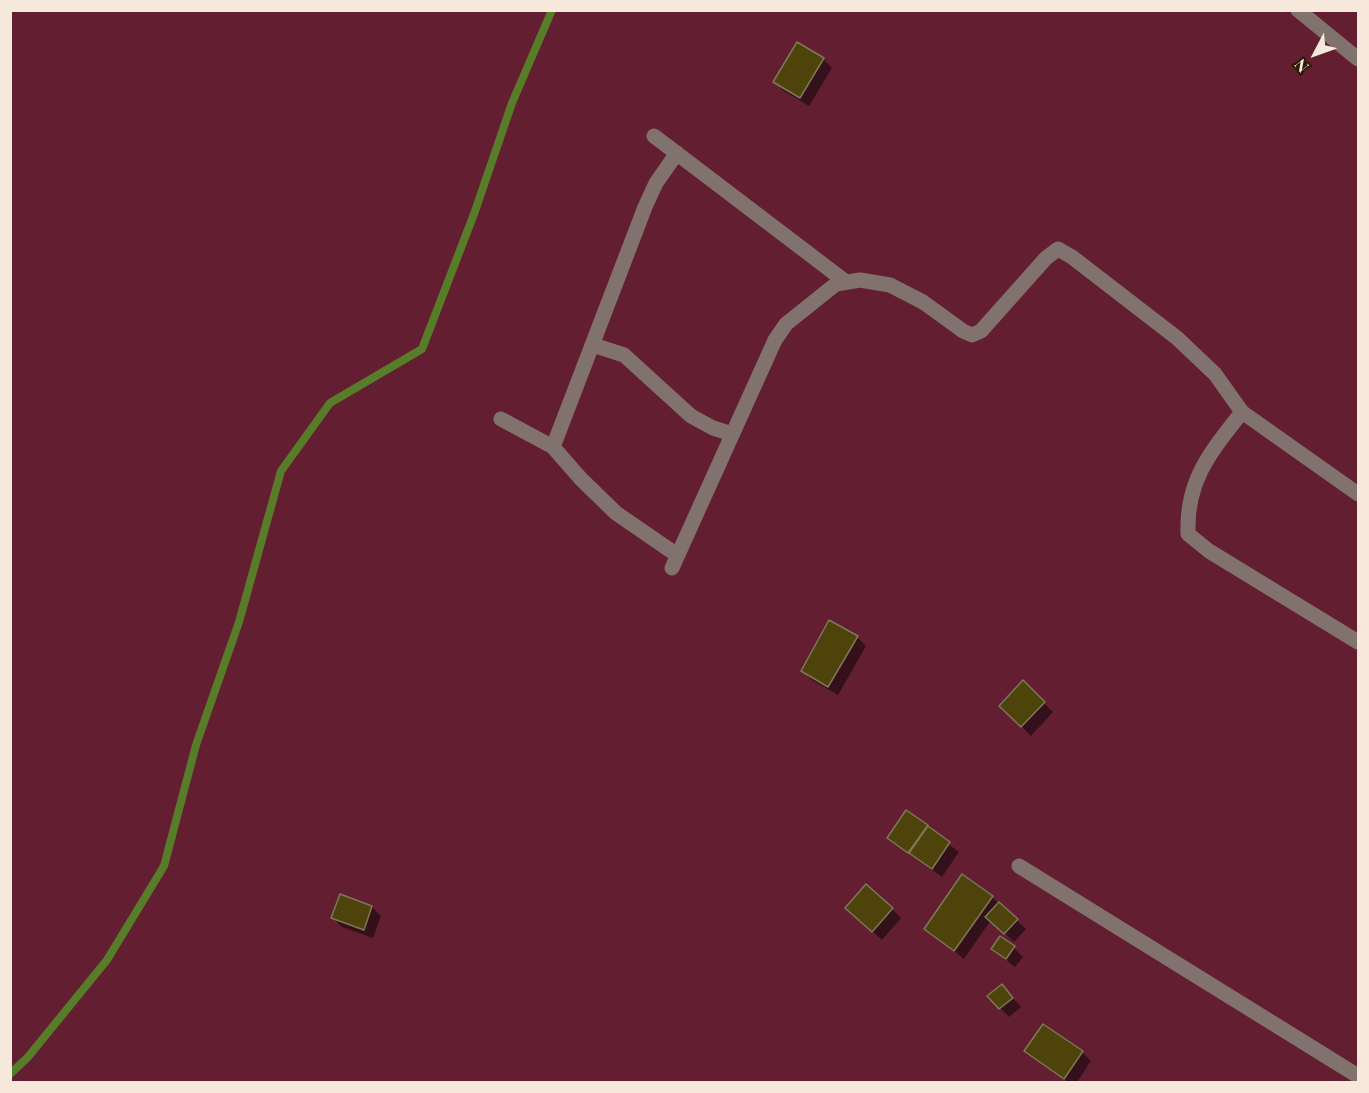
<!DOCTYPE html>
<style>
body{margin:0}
#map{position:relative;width:1369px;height:1093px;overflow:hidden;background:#36230b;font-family:"Playfair Display",serif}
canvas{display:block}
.frame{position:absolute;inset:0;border:12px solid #f6e9db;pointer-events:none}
.north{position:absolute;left:1285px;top:24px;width:60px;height:60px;-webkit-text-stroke:4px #2c1903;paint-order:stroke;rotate:229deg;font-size:16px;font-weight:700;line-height:24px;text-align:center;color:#f6e9db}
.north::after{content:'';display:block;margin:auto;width:21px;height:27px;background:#f6e9db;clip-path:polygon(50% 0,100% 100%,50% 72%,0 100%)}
</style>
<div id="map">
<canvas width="1369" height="1093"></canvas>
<div class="frame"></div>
<div class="north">N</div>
</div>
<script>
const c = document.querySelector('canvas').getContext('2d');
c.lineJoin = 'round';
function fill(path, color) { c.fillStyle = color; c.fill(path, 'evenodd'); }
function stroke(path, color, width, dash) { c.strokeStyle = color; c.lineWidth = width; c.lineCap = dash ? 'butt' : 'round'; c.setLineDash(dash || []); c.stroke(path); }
fill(new Path2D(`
 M11 11H1358V1082H11Z`), '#631f31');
fill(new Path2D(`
 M823 59 832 68 809 106 784 91 775 82Z
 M857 637 866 646 838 695 812 680 802 671Z
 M1023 683 1053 712 1031 736 1001 706Z
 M907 813 959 852 942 877 889 838Z
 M341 896 372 907 381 916 373 938 342 927 333 918Z
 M992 897 1026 929 1014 942 991 920 964 959 925 928Z
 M892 909 901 918 882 940 856 917Z
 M1014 948 1023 957 1015 967 993 949Z
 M1002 986 1021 1007 1009 1017 989 996Z
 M1026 1051 1082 1052 1091 1061 1077 1082H1068Z`), '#0007');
stroke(new Path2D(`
 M10 1074 28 1057 107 960 164 866 196 745 239 622 281 471 330 403 422 349 474 214 512 103 552 10`), '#577d28', 8);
const building = new Path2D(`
 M797 42 824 58 800 98 773 82Z
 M829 620 858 636 828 687 801 671Z
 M1023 680 1045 702 1021 727 999 706Z
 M906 810 928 825 908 853 887 838Z
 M928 826 950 842 932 869 909 853Z
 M962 874 993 896 954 951 924 929Z
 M866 884 893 908 872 932 845 908Z
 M340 894 372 906 364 930 331 918Z
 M999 902 1018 919 1004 934 985 917Z
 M1000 936 1015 946 1006 959 991 949Z
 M1002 984 1013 998 999 1009 987 996Z
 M1043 1024 1083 1051 1064 1079 1024 1051Z`);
fill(building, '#4d430b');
stroke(building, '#7d7858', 1.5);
stroke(new Path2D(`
 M1298 10 1358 59
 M654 136 846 282
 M593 345 624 355 691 416 713 428 732 434
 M501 419 553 447 581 479 616 513 677 555
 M553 447 645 207 656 183 677 153
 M1358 494 1242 412C1210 453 1186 480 1188 534L1209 551 1358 642
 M672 568 775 340 786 324 836 284 860 280 890 285 923 302 963 331 972 335 981 331 1046 258 1058 249 1072 257 1177 338 1215 374 1242 412
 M1019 866 1358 1076`), '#81726d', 15);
</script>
